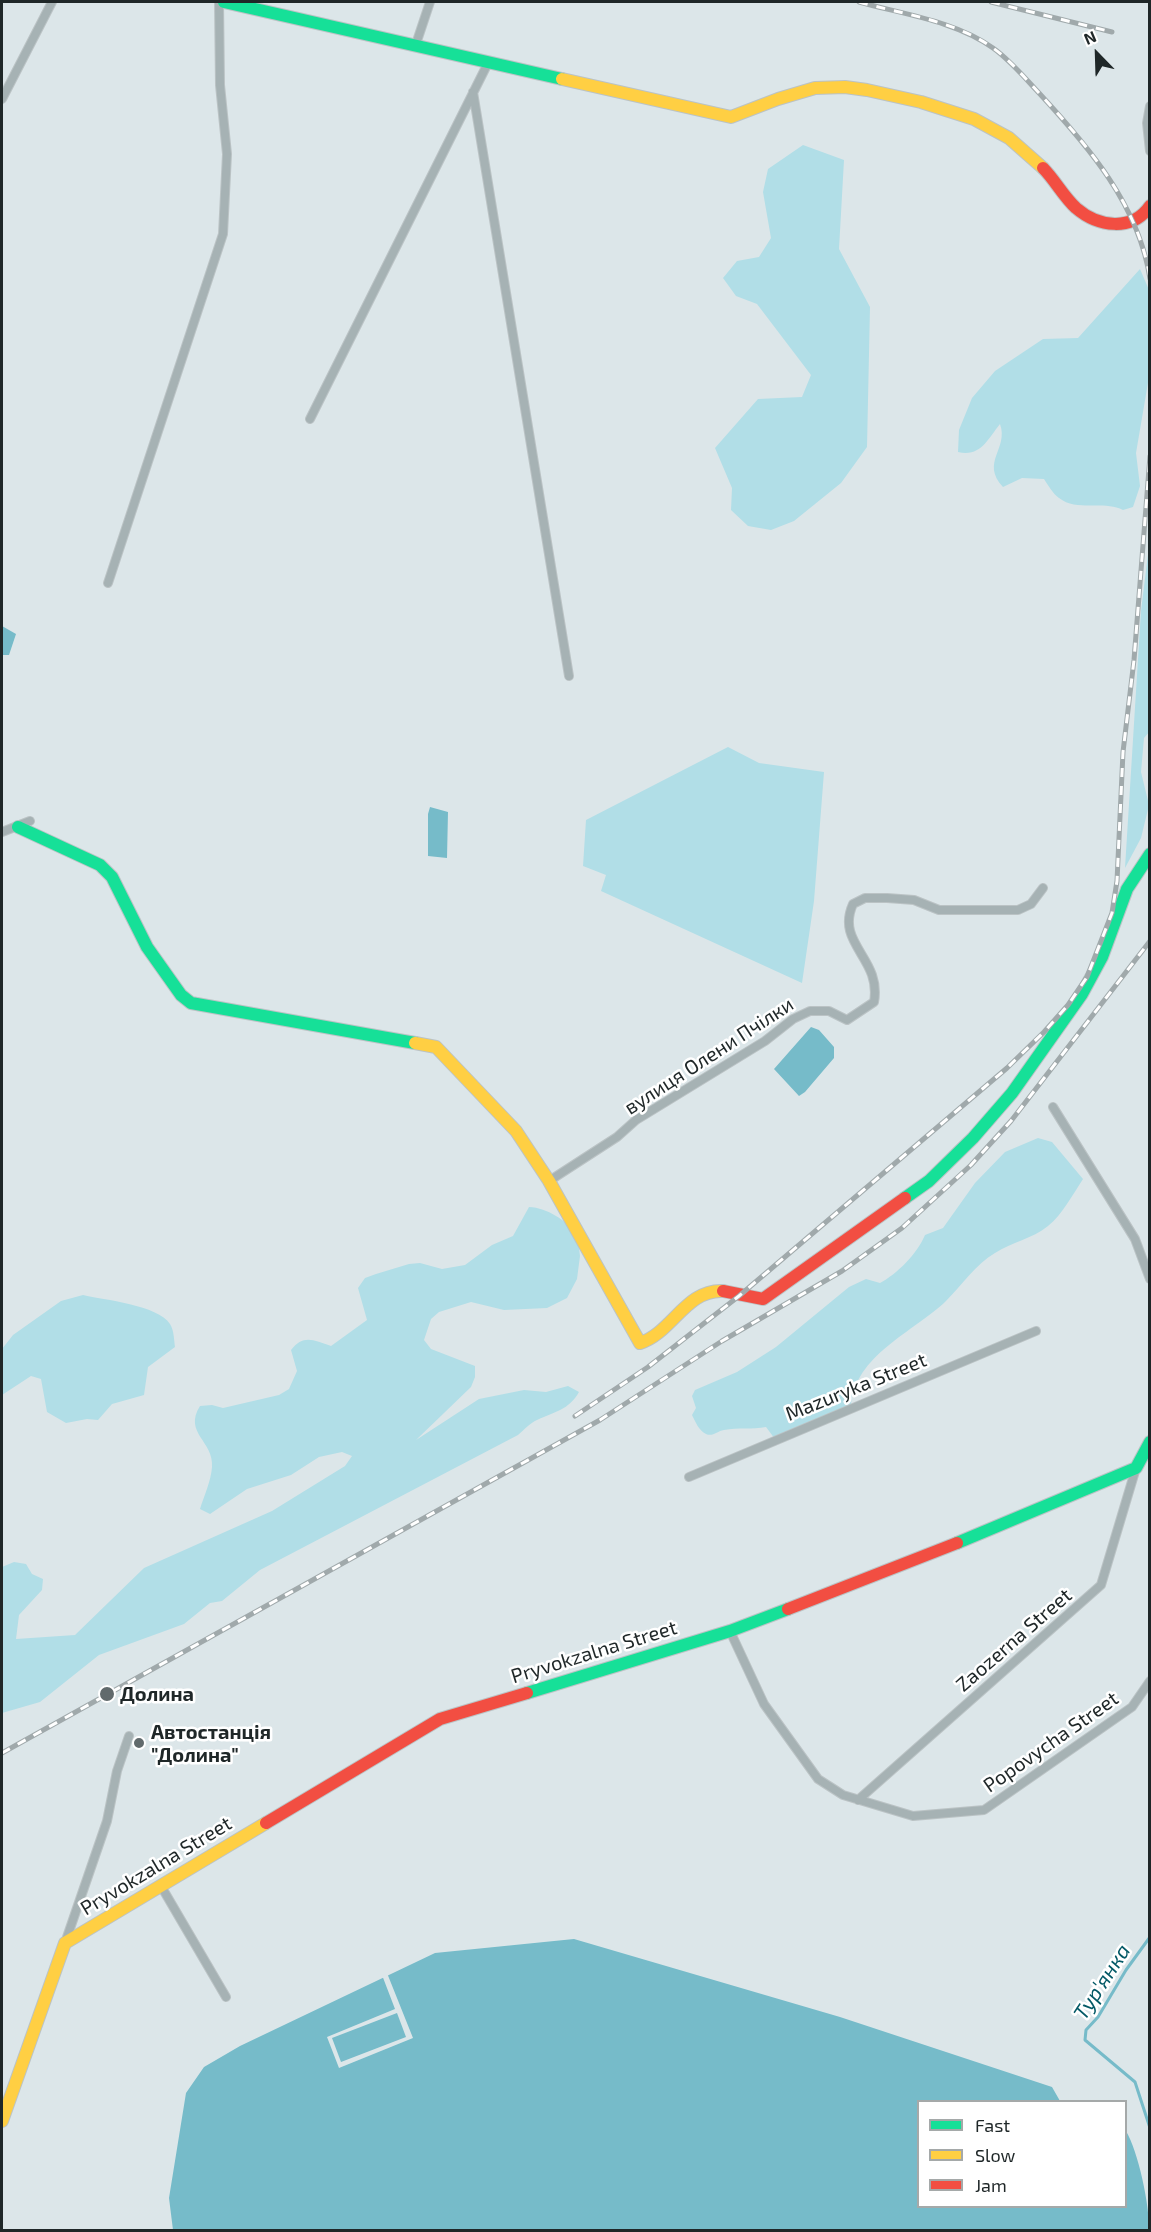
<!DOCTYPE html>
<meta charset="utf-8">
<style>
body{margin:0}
#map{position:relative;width:1151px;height:2232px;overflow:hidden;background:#dce6e9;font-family:"Exo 2",sans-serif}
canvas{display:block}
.frame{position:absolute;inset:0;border:3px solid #1f2728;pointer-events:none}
.legend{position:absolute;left:917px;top:2100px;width:210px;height:108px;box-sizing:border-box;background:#fff;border:2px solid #a5a9a9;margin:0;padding:8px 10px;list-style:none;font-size:18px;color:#1f2728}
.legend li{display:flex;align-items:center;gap:12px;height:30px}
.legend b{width:30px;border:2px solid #a5a9a9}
.north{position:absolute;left:1067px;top:24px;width:60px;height:60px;-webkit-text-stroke:4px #fff;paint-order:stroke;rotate:337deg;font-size:16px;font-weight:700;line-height:24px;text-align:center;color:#1f2728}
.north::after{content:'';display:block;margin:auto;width:21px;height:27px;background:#1f2728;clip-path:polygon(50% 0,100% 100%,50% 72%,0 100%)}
</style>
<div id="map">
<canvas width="1151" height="2232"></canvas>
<div class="frame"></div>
<ul class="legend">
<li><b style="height:8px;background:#16e098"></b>Fast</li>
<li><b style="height:8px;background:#ffcf43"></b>Slow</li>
<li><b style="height:8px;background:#f24e42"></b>Jam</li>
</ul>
<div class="north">N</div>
</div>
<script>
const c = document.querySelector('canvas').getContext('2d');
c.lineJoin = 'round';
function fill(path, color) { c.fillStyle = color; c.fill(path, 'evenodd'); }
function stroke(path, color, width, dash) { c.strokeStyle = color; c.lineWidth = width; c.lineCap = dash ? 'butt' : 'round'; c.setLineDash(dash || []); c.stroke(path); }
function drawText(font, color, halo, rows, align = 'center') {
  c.font = font + ' "Exo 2",sans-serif'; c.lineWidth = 5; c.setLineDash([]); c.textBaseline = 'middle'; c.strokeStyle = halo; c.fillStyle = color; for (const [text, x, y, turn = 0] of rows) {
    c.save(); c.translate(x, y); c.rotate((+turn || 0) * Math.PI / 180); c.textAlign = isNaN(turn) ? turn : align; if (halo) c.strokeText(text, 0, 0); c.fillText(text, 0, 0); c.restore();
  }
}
fill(new Path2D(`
 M803 145 844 160 839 249 870 307 867 447 841 483 794 521 771 530 748 526 731 510 732 488 715 448 758 399 802 397 811 375 757 304 736 296 723 278 737 261 759 257 771 238 763 192 768 169Z
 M1140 269 1149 290 1150 371 1136 453 1140 486 1133 507 1123 510C1103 500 1077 512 1059 498 1053 494 1048 485 1044 479L1022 478 1003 487C980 462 1009 449 1000 424 987 440 981 457 958 452L959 430 972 398 995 371 1043 339 1078 338Z
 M1149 546 1150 731 1144 738 1141 772 1149 805 1141 838 1125 868 1141 611Z
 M728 747 759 763 824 772 814 901 802 983 601 891 606 875 583 866 586 820Z
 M1038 1138 1052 1142 1083 1179C1073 1194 1062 1215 1048 1226 1032 1239 1012 1242 995 1253 975 1265 962 1285 946 1301 914 1332 854 1355 851 1407L775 1439 766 1427C752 1430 738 1427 724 1430 717 1431 713 1437 706 1434 699 1431 695 1421 692 1415L696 1408 692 1396 695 1390 737 1372 776 1347 849 1287 866 1279 880 1283C897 1274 917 1254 925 1235L943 1228 975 1183 1005 1152Z
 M529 1207C548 1208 565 1220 577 1234L580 1256 577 1279 567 1298 547 1308 504 1310 471 1302 439 1312 431 1319 424 1340 431 1349 475 1366V1377L471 1387 416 1440 479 1399 524 1390 546 1392 568 1386 579 1392C569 1410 554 1412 537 1420 530 1423 524 1430 518 1435L260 1570 222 1601 210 1603 184 1624 99 1655 40 1702 2 1713V1567L14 1562 26 1564 32 1574 43 1579 42 1590 19 1615 16 1639 75 1635 144 1568 272 1511 345 1466 352 1456 342 1452 319 1457 291 1475 247 1489 210 1514 200 1509C204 1496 211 1481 212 1467 214 1441 183 1433 200 1406L212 1405 223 1408 279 1395 289 1389 297 1371 291 1350C303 1334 314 1340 331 1346L367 1320 358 1288 365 1278 376 1274 409 1264 420 1263 442 1269 465 1265 492 1245 513 1236Z
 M83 1295C104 1300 158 1305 170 1324 174 1330 174 1340 175 1347L148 1367 144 1395 112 1404 98 1420 87 1419 66 1423 47 1412 41 1379 31 1376 2 1395V1349L13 1335 61 1301Z`), '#b1dee7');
fill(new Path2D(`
 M2 626 16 634 9 655H2Z
 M430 807 448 812 447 858 428 856V814Z
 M811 1027 819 1030 834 1047V1058L805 1092 799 1096 774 1069Z
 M574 1939 840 2017 1052 2087 1060 2101 918 2102V2206H1126V2131C1138 2151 1150 2206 1149 2230H173L169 2198 186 2093 204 2067 240 2046 435 1953Z`), '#76bbc9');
fill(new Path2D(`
 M387 1973 413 2038 339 2068 327 2037 395 2009 382 1975ZM397 2013 406 2037 341 2062 332 2038Z`), '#dce6e9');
stroke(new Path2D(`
 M1150 1937 1126 1970 1098 2017 1086 2030 1085 2040 1135 2082 1150 2128`), '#76bbc9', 3);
const street = new Path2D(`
 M416 44 430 2
 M473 92 569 676
 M2 99 52 2
 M1150 106 1147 123 1150 151
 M310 419 489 61
 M108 583 223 234 227 154 220 85 219 2
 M2 832 30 821
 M1053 1107 1135 1239 1150 1279
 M549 1181 617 1137 636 1120 765 1041 793 1019 810 1011H829L847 1020 874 1002C882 958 835 944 853 904L865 898H887L914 900 939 910H1018L1031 904 1043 888
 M689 1477 1036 1331
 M730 1631 764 1704 818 1779 843 1795 913 1816 984 1810 1132 1707 1150 1681
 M858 1800 1101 1585 1136 1468
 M161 1886 226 1997
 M65 1943 107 1821 117 1771 129 1736`);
const fast = new Path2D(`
 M224 2 562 79
 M18 827 100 865 112 877 147 947 181 995 191 1003 415 1043
 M905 1198 929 1181 973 1138 1012 1093 1082 994 1102 957 1127 889 1150 854
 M957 1543 1136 1468 1150 1442
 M527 1693 730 1631 788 1609`);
const slow = new Path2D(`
 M562 79 731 117 778 99 815 88 845 87 867 90 921 102 974 119 1009 138 1043 168
 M415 1043 436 1047 516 1131 549 1181 640 1343C672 1333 686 1289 723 1291
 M2 2121 65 1943 266 1823`);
const jam = new Path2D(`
 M1043 168C1055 180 1063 196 1076 208 1098 227 1132 232 1150 206
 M723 1291 763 1299 905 1198
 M788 1609 957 1543
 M266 1823 440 1719 527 1693`);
stroke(street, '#bbc3c5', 10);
stroke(fast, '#bbc3c5', 14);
stroke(slow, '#bbc3c5', 14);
stroke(jam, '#bbc3c5', 14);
stroke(street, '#a6b2b4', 8);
stroke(fast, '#16e098', 12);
stroke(slow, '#ffcf43', 12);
stroke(jam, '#f24e42', 12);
const rail = new Path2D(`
 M859 2C902 14 956 21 993 48 1010 60 1024 77 1039 93 1088 146 1139 205 1150 279
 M991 2 1112 32
 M575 1416 648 1367 739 1296 1007 1068 1044 1032 1068 1005 1087 977 1112 913 1117 881 1123 752 1134 660 1150 456
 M2 1753 600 1420 722 1341 842 1271 902 1228 971 1165 1011 1121 1150 941`);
stroke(rail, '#a0a9ab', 5);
stroke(rail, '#fff', 3, [9]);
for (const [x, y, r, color] of [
 [107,1694,8,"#616a6c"],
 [139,1743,6,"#616a6c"]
]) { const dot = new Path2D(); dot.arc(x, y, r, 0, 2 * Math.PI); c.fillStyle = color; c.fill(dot); stroke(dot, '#fff', 2); }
drawText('20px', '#1f2728', '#fff', [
 ["вулиця Олени Пчілки",709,1056,-33],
 ["Mazuryka Street",856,1387,-22],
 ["Zaozerna Street",1014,1640,-41],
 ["Pryvokzalna Street",594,1652,-17],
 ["Popovycha Street",1051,1742,-35],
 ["Pryvokzalna Street",156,1866,-31]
]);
drawText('bold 20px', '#1f2728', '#fff', [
 ["Долина",120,1694],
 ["Автостанція",151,1732],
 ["\"Долина\"",151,1755]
], 'left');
drawText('italic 21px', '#035966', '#fff', [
 ["Тур'янка",1102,1982,-57]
]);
</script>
